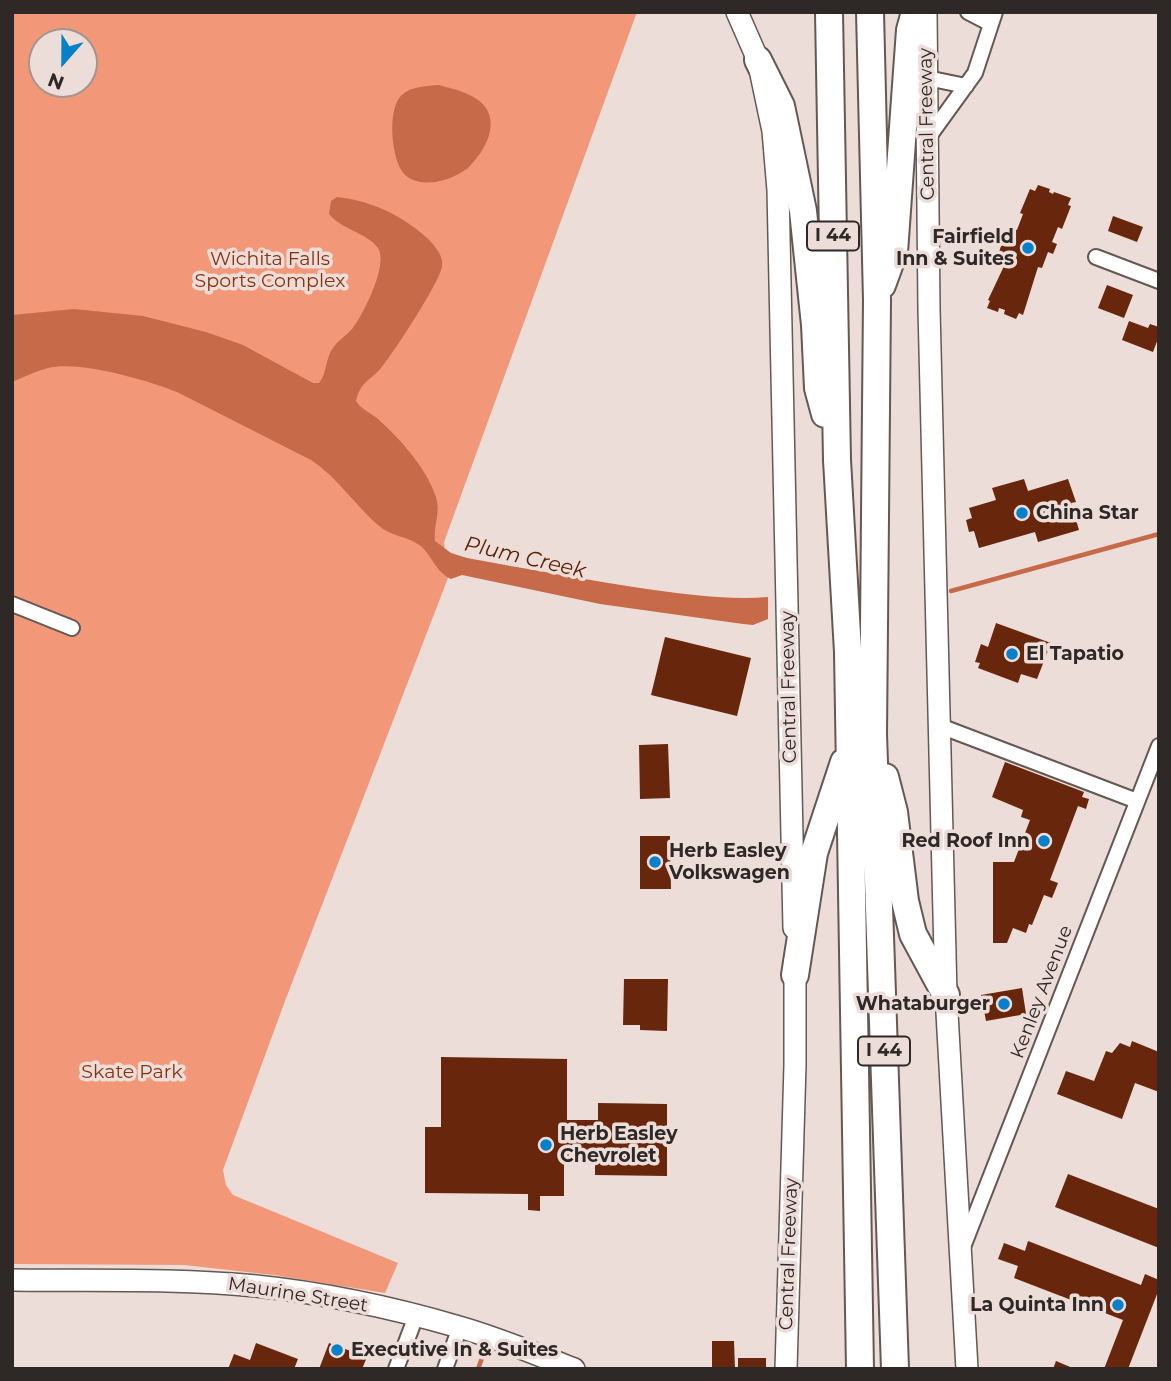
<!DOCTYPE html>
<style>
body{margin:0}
#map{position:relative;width:1171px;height:1381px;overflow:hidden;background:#edddd8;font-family:Montserrat,sans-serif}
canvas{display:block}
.frame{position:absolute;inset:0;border:14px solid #2e2826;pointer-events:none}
.north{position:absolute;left:28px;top:28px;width:70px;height:70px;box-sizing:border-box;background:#edddd8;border:2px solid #a19591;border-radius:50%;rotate:201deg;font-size:19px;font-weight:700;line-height:28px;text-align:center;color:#2e2826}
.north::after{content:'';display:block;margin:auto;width:24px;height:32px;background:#0681c9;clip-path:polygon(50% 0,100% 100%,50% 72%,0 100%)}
</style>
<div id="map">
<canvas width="1171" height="1381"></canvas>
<div class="frame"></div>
<div class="north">N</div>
</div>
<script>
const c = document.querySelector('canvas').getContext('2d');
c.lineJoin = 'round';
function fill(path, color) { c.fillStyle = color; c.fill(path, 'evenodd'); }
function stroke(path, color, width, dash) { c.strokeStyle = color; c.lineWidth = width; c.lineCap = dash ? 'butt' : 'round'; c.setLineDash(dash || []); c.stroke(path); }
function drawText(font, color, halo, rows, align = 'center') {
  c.font = font + ' Montserrat,sans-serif'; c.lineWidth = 7; c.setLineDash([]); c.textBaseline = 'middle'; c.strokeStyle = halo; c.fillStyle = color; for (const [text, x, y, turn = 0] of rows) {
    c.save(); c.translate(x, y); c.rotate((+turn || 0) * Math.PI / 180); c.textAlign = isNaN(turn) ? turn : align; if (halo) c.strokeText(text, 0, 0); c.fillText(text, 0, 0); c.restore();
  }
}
fill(new Path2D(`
 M12 12H637L444 542 448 578 285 1001 223 1170 226 1185 233 1195 398 1263 385 1293 274 1275 184 1265 12 1264ZM42 42H84V84H42Z`), '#f29879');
fill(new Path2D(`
 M439 85C448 88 457 89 465 93 504 108 493 142 470 166 462 174 447 180 436 182 426 183 414 183 405 175 391 162 386 106 403 94 413 86 427 86 439 85Z
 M337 197C367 200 397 213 420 232 429 239 445 254 442 267 439 283 393 354 381 368 369 382 361 381 356 401 361 409 369 412 377 418 400 439 426 467 436 497 441 513 433 526 435 541L451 553 467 558C529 569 591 581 654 590 692 595 730 600 768 597V619L753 625 743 624 600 604 462 575 451 579C435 571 434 559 422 547 409 536 391 537 378 525 354 504 338 478 311 460L177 392C147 380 79 360 48 368 36 371 24 377 12 382V315L74 309 143 316 206 332 243 345 313 383H319C327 374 325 359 333 348 337 341 346 336 352 329 363 315 389 264 378 248 366 232 342 230 329 214L331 201Z`), '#c66a49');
stroke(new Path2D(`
 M951 591 1159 534
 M478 1369 482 1358`), '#c66a49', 4.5);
fill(new Path2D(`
 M1038 185 1050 189 1049 192 1053 194 1054 192 1071 198 1068 205 1071 206 1062 229 1058 227 1052 242 1057 244 1053 254 1048 252 1042 268 1038 267 1023 315 1019 313 1016 319 1004 314 1005 310 999 308 998 312 987 308 990 301 988 300 1005 264 996 260 1008 227 1017 230 1023 214 1020 213 1030 189 1035 191Z
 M1113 216 1143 227 1137 242 1108 231Z
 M1107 285 1133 295 1124 318 1098 308Z
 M1129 321 1148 328 1150 324 1159 327V336L1153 352 1122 340Z
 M1024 479 1028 491 1068 479 1076 502 1071 503 1079 530 1038 542 1035 532 979 548 974 531 969 532 966 520 972 518 969 508 996 500 992 488Z
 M996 623 1051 643 1037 679 1021 674 1018 683 978 668 980 663 975 662 981 644 988 647Z
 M665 637 751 658 737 716 651 695Z
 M668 744 670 798 640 799 639 745Z
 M1005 762 1084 792 1082 797 1089 799 1086 809 1078 806 1050 880 1058 883 1052 898 1044 895 1032 925 1029 924 1026 933 1013 928 1007 943H993V862H1014L1030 820 1021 817 1023 810 992 797Z
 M640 836H670L671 889H640Z
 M624 979H668L667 1031 640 1030V1025H623Z
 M1022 988 1026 1014 986 1021 981 995Z
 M1132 1041 1159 1052V1092L1135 1083 1122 1119 1057 1094 1066 1071 1094 1081 1106 1051 1112 1053 1120 1043 1130 1047Z
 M441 1057 567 1059V1120H598V1103L667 1104V1176L595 1175V1164L564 1163V1196H540V1211L528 1210V1194L425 1193V1127H441Z
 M1068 1174 1159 1209V1248L1055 1207Z
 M1028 1241 1141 1285 1145 1274 1159 1280V1289L1128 1369H1104L1123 1320 1014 1278 1018 1266 998 1259 1004 1243 1025 1251Z
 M712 1341H734L735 1369H712Z
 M256 1343 298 1359 294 1369H228L234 1354 250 1360Z
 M329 1343 367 1357 362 1369H319Z
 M738 1358H766V1369H738Z
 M1056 1361 1075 1369H1053Z`), '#68260c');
const street = new Path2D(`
 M968 12 991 24
 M927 78 966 86
 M928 138 975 73 995 12
 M1096 257 1159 281
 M12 604 72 628
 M940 726 1137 801
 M963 1247 1159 746
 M396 1369 416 1316
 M445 1369 460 1327`);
const secondary = new Path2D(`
 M737 12 758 60 773 131 778 190 794 928
 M926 12 929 309 946 995 967 1369
 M12 1280C94 1281 175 1278 256 1286 324 1293 394 1308 459 1327 498 1338 536 1354 574 1369
 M786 1369 795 1065V960`);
const highway = new Path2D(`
 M829 12 837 460 848 652 860 1369
 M870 12 877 300 873 734 895 1369
 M758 60 781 106 803 211 815 325 818 388 825 414
 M882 285 894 252 910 30 915 12
 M885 777 894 812 905 901 913 934 946 995
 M795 975 814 853 844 762`);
stroke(street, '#645853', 18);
stroke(secondary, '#645853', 24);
stroke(highway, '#645853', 30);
stroke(street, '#fff', 14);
stroke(secondary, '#fff', 21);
stroke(highway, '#fff', 26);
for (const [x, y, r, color] of [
 [1028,248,7,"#0681c9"],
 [1022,513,7,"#0681c9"],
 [1012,654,7,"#0681c9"],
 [1044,841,7,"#0681c9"],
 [655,862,7,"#0681c9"],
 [1004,1004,7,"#0681c9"],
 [546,1145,7,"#0681c9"],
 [1118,1305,7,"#0681c9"],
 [337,1350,7,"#0681c9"]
]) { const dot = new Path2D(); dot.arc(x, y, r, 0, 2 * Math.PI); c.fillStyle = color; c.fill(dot); stroke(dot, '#edddd8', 2.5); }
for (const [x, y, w] of [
 [833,236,52],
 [884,1051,52]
]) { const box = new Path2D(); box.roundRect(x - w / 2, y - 14.5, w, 29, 5); c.fillStyle = '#edddd8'; c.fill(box); stroke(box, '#2e2826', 2); }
drawText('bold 18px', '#2e2826', null, [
 ["I 44",833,236],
 ["I 44",884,1051]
]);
drawText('19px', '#2e2826', '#edddd8', [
 ["Central Freeway",927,124,-91],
 ["Central Freeway",789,687,-91],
 ["Kenley Avenue",1042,992,-69],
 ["Central Freeway",789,1254,-88],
 ["Maurine Street",298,1295,9]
]);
drawText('bold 19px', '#2e2826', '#edddd8', [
 ["Fairfield",1014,237,"right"],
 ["Inn & Suites",1014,259,"right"],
 ["China Star",1036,513],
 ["El Tapatio",1026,654],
 ["Red Roof Inn",1030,841,"right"],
 ["Herb Easley",669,851],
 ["Volkswagen",669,873],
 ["Whataburger",990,1004,"right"],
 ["Herb Easley",560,1134],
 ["Chevrolet",560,1156],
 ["La Quinta Inn",1104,1305,"right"],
 ["Executive In & Suites",351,1350]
], 'left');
drawText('19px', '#88320f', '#edddd8', [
 ["Wichita Falls",270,259],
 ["Sports Complex",270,281],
 ["Skate Park",132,1072]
]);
drawText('italic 21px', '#581d05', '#edddd8', [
 ["Plum Creek",525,558,13]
]);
</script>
